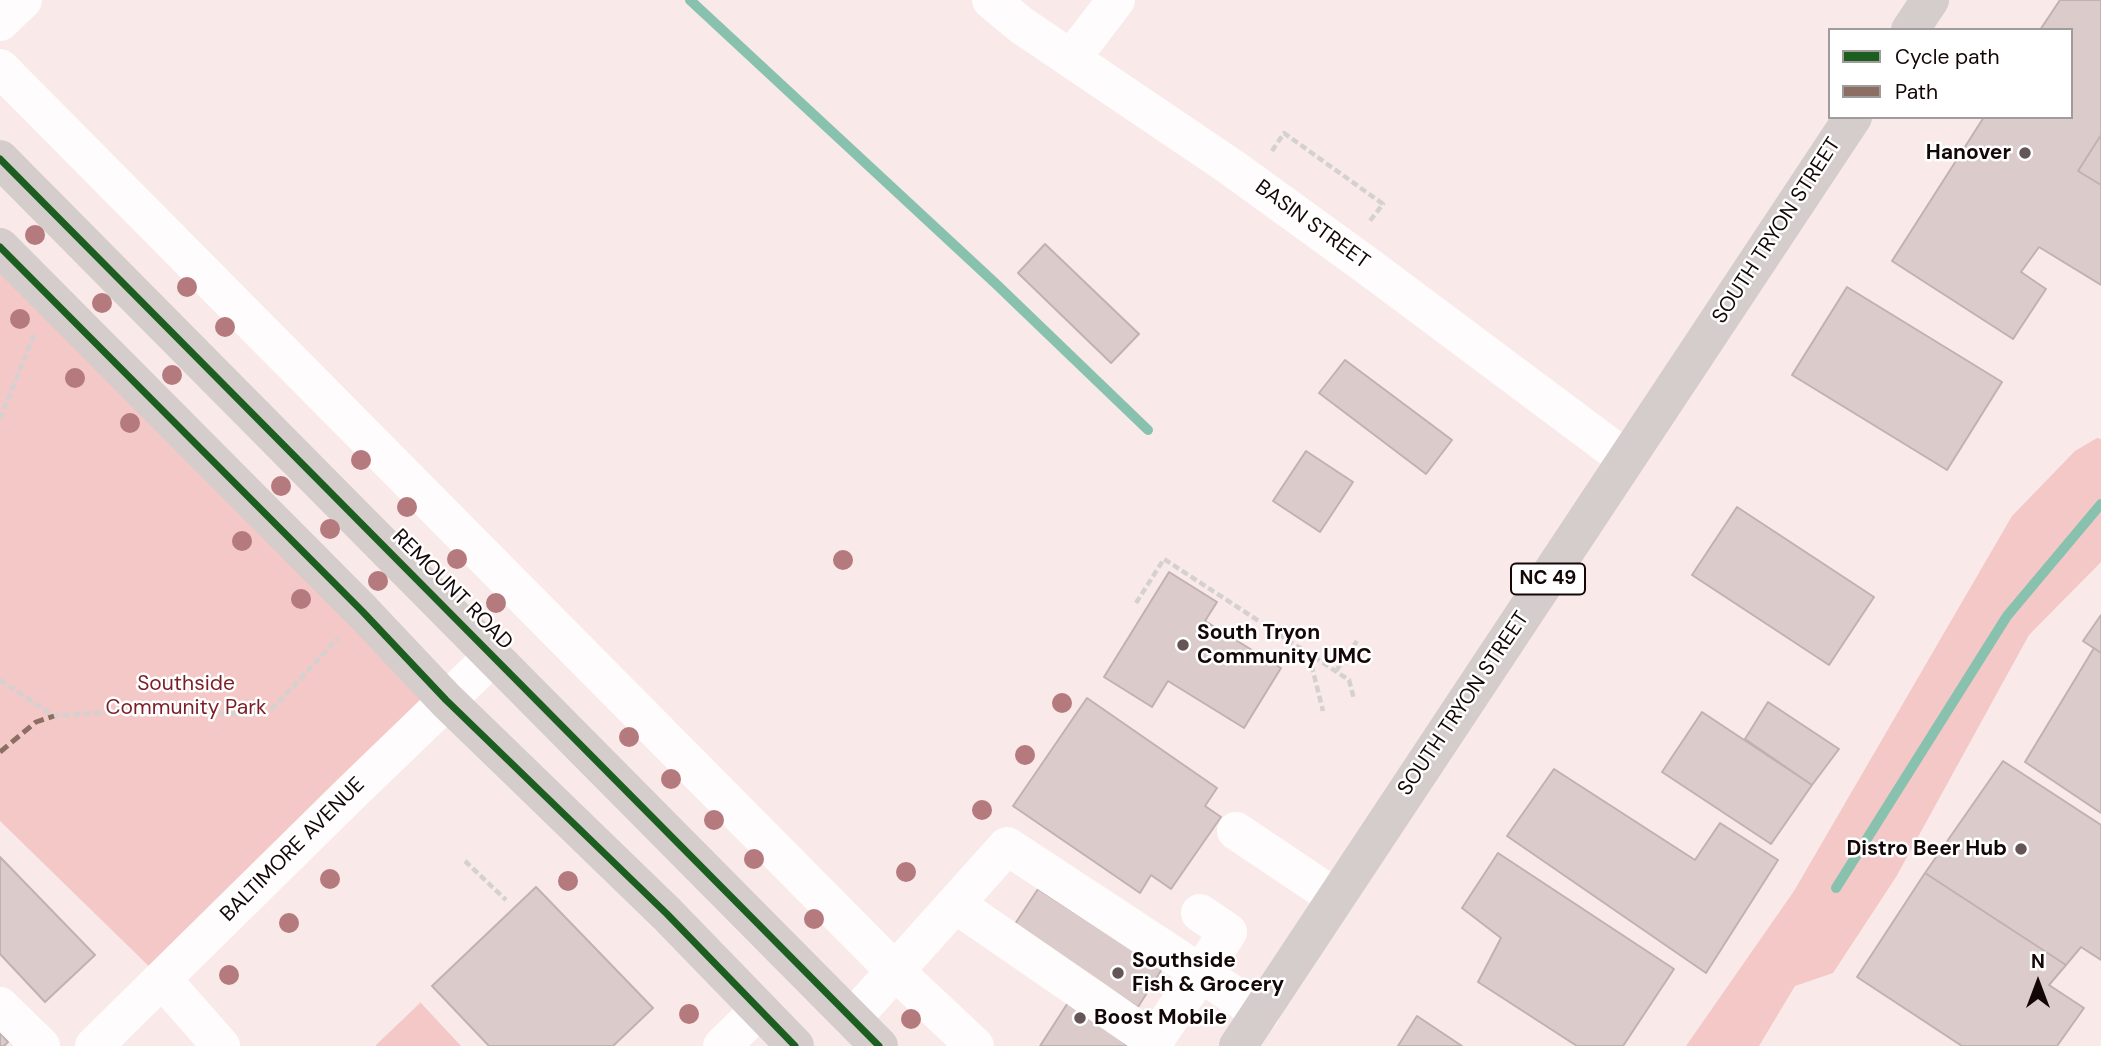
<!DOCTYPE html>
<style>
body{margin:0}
#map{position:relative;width:2101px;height:1046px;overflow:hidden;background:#f9eae9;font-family:"DM Sans",sans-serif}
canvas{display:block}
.legend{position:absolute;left:1828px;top:28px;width:245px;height:91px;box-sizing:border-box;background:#fff;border:2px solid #a19c9c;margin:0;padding:9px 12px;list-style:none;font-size:21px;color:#140707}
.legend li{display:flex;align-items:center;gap:14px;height:35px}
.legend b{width:35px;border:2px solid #a19c9c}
.north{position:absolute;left:2003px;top:948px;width:70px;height:70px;-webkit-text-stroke:5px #fff;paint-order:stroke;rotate:0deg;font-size:19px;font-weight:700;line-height:28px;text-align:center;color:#140707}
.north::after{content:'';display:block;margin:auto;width:24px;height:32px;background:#140707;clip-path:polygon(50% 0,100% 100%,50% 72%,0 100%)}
</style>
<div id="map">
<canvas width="2101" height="1046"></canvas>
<ul class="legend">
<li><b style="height:9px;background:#1b5e20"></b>Cycle path</li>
<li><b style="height:9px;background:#8d6e63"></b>Path</li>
</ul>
<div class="north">N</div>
</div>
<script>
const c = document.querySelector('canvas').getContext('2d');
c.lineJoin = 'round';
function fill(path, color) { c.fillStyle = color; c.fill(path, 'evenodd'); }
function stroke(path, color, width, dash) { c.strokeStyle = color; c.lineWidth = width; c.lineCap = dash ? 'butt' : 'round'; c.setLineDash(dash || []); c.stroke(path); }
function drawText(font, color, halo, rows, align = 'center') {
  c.font = font + ' "DM Sans",sans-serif'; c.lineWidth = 5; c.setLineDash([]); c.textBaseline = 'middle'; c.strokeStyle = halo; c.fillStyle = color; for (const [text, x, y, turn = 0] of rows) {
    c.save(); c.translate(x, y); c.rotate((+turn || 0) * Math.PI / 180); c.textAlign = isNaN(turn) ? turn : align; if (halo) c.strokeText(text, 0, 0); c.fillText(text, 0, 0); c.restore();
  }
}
fill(new Path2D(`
 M0 247 446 700 162 979 0 821Z
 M2097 438 2101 439V562L2029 635 1896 877 1833 973 1795 986 1759 1046H1686L1794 891 2012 516 2075 451Z
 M420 1002 461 1046H375L420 1003Z`), '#f3c8c7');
stroke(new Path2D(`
 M690 0 995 283 1148 430
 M1836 888 2007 616 2101 504`), '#88c2ae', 10);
const building = new Path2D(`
 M2060 0H2101V135L2078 171 2101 185V285L2039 247 2021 272 2046 289 2013 339 1892 261 1984 117H2071V30H2040Z
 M2101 135V185L2078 171Z
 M1045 244 1139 334 1111 363 1018 273Z
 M1847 287 2002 382 1947 470 1792 375Z
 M1345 360 1452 440 1426 474 1319 393Z
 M1306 451 1353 482 1320 532 1273 501Z
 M1737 507 1874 597 1829 665 1692 575Z
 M1169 572 1217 602 1205 621 1281 668 1244 728 1168 681 1152 707 1104 677Z
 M2101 615V653L2083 641Z
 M2094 648 2101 653V813L2025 762Z
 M1087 698 1217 788 1205 806 1221 817 1171 889 1151 875 1140 893 1013 806Z
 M1768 702 1839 749 1812 785 1745 739Z
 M1702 712 1812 785 1771 844 1662 772Z
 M2003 761 2101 825V960L2081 947 2066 965 1925 873Z
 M1554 769 1695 860 1720 823 1778 860 1706 973 1507 836Z
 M1498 853 1674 969 1623 1046H1577L1478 982 1501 938 1462 908Z
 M0 857 95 955 45 1002 0 954Z
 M1925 873 2066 965 2049 985 2084 1008 2057 1046H1962L1857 977Z
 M536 887 653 1008 613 1046H489L432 986Z
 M1038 889 1162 969 1138 1007 1013 927Z
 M1071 998 1128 1046H1040Z
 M1417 1016 1462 1046H1398Z
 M0 1033 8 1042 4 1046H0Z`);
fill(building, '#dbcccb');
stroke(building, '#c1b2b1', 2);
stroke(new Path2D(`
 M1272 151 1284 133 1383 204 1369 222
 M0 419 34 335
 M1136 603 1164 559 1349 680 1354 699
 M1309 655 1323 711
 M1336 671 1357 641
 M0 680 54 716 147 709 250 715 267 712 277 704 338 638
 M465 861 506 900`), '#d5d1d1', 4.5, [7, 3.5]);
stroke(new Path2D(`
 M991 0 1021 25 1231 167 1369 267 1626 459
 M0 22 23 0
 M1071 59 1116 0
 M0 68 895 971 975 1046
 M1236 831 1336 898
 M955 904 1154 1041
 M162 979 221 1046
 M0 1006 41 1046
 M852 1019 1007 846 1261 1013
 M94 1046 352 792 493 656
 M722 1046 759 1010
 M1151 1046 1228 932 1200 913`), '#fefcfc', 38);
stroke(new Path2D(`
 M1910 30 1930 0
 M0 159 879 1046
 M0 247 363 612 446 700 667 914 795 1046
 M1238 1046 1853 117`), '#d5cdcc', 38);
stroke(new Path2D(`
 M0 752 36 722 54 716`), '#8d6e63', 5, [10, 5]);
stroke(new Path2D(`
 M0 159 879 1046
 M0 247 363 612 446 700 667 914 795 1046`), '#1b5e20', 7);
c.fillStyle = '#b47a7e';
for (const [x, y] of [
 [35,235],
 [187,287],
 [102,303],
 [20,319],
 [225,327],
 [172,375],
 [75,378],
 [130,423],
 [361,460],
 [281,486],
 [407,507],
 [330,529],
 [242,541],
 [457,559],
 [843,560],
 [378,581],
 [301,599],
 [496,603],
 [1062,703],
 [629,737],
 [1025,755],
 [671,779],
 [982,810],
 [714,820],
 [754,859],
 [906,872],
 [330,879],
 [568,881],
 [814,919],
 [289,923],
 [229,975],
 [689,1014],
 [911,1019]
]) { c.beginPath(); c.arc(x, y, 10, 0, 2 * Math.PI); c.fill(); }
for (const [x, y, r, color] of [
 [2025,153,7,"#645656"],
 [1183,645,7,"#645656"],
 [2021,849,7,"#645656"],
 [1118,973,7,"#645656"],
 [1080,1018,7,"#645656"]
]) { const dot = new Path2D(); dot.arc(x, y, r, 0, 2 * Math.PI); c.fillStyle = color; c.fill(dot); stroke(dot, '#fff', 2.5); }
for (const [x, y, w] of [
 [1548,579,74]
]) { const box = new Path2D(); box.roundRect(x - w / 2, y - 15.5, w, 31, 5); c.fillStyle = '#fff'; c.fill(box); stroke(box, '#140707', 2); }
drawText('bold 19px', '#140707', null, [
 ["NC 49",1548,579]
]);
drawText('bold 21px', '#140707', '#fff', [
 ["Hanover",2011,153,"right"],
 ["South Tryon",1197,633],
 ["Community UMC",1197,657],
 ["Distro Beer Hub",2007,849,"right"],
 ["Southside",1132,961],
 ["Fish & Grocery",1132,985],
 ["Boost Mobile",1094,1018]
], 'left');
drawText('21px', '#140707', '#fff', [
 ["BASIN STREET",1312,225,36],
 ["SOUTH TRYON STREET",1777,231,-57],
 ["REMOUNT ROAD",452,590,45],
 ["SOUTH TRYON STREET",1464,704,-56],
 ["BALTIMORE AVENUE",293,850,-45]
]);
drawText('21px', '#7b1f27', '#fff', [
 ["Southside",186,684],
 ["Community Park",186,708]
]);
</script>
